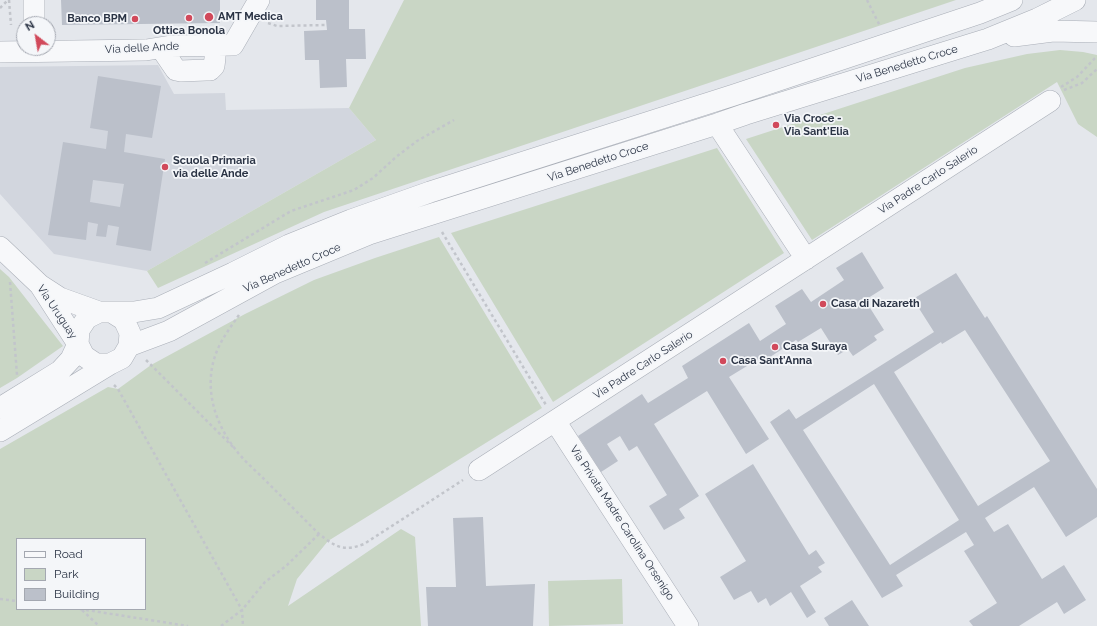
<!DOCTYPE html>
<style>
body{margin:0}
#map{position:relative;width:1097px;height:626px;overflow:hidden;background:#e4e7ec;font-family:Raleway,sans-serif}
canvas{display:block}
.legend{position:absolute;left:16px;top:538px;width:130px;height:72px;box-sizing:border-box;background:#f4f6f9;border:1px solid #a4a8b1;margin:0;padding:5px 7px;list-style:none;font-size:12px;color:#2b3445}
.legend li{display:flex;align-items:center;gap:8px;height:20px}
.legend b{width:20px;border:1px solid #a4a8b1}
.north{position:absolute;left:16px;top:16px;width:40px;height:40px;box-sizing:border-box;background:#f4f6f9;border:1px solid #a4a8b1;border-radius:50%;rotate:329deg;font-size:11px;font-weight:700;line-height:16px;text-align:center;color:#2b3445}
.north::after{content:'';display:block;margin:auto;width:14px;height:18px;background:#d1495b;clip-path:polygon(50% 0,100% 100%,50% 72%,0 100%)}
</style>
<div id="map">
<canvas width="1097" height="626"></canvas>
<ul class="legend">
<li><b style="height:5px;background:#f7f8fa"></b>Road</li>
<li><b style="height:11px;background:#c9d6c5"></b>Park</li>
<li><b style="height:11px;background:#bbc0ca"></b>Building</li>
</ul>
<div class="north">N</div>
</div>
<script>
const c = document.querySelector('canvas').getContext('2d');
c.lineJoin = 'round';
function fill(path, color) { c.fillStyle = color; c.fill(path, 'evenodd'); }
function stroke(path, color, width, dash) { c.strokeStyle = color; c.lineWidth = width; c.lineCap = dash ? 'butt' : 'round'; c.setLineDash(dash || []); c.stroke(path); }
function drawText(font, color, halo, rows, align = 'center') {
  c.font = font + ' Raleway,sans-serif'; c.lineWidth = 3.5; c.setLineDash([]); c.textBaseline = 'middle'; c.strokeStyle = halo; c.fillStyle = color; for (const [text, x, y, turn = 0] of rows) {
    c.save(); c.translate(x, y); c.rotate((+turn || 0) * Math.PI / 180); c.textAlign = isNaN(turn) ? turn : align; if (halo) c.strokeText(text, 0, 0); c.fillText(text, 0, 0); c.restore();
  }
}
fill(new Path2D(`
 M158 65 174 94 225 93 226 110 349 108 376 140 147 271 54 254 0 194V67Z`), '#d2d6de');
fill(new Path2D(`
 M404 0H956L324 212 158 288 147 271 376 140 349 108Z
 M1060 50 1083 52 1097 55V137L1078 124 1057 82 812 240 746 139 965 68 1027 54Z
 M717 148 784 253 553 402 451 233Z
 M439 237 542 408 328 541 297 579 288 606 401 529 415 537 421 626H0V449L108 387 118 389 151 365 245 314 314 280 375 258ZM17 539H145V609H17Z
 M0 269 9 277 63 346 17 378 0 388Z
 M622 579 623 624 549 626 548 581Z`), '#c9d6c5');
fill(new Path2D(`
 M61 0H220V23L62 25Z
 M316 0H349V29H365L366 59H346L347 87 320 88 319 60H305L304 31 327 30 326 20H316Z
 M98 76 161 86 152 138 126 134 124 152 165 159 151 251 116 245 119 227 108 225 106 237 96 236 98 224 88 222 86 240 48 235 63 142 106 149 108 131 90 128ZM93 180 124 184 120 207 90 202Z
 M862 252 884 288 865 300 884 330 874 336 877 340 853 356 848 349 838 355 821 328 798 342 796 340 767 359 765 355 729 377 769 439 746 454 707 391 654 424 699 496 679 509 685 518 664 530 649 506 667 495 637 446 629 451 620 436 607 444 618 461 601 472 578 436 642 394 648 403 688 378 682 366 749 323 760 341 786 324 775 306 802 289 811 302 844 280 836 268Z
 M956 273 985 318 987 316 1097 489V517L1066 537 1034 487 985 518 994 532 1008 524 1042 579 1064 565 1086 600 1064 614 1057 602 1019 626H973L969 621 997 603 964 551 974 545 966 532 896 575 903 586 882 598 770 422 789 409 796 419 934 332 913 299ZM965 330 1050 461 978 506 894 372 941 342 942 344ZM874 384 959 520 890 565 803 430Z
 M753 464 809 555 816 550 825 563 818 567 822 572 800 586 816 612 807 618 791 592 770 606 766 598 758 603 751 591 734 600 720 577 746 561 705 494Z
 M483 517 486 586 535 584 533 626H428L426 587H456L453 518Z
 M852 600 869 626H829L824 618Z`), '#bbc0ca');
const minor = new Path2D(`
 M34 0V24
 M1014 36 1053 31 1097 32
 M161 48 176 70 181 71 206 70H210L214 66 215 58V45
 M0 52 146 50 171 46 233 45 259 0
 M717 124 806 259
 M0 247 40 285 78 344 84 356 96 364H110
 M40 285 60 298 99 312H134L158 308 233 273 289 245 351 220 430 192 734 95 980 13 1012 0
 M129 346 169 331 275 273 369 234 717 124 746 114 988 39 1037 19 1075 0
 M0 408 60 371 71 359 78 344 79 330 87 318 99 312
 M555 421 688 626
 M0 431 110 364 122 358 129 346 130 333 124 320 113 313
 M479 470 1050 101`);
stroke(minor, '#a9aeb7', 22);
stroke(new Path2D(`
 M9 0 11 25
 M867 0 880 26
 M0 8 8 0
 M268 23 277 26 327 25
 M1061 87 1077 77 1097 56
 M1064 90 1082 83 1097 69
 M442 232 546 405
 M205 263 291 211 354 190 373 178 396 157 417 141 454 120
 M10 282 17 375
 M239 315C230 328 220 341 215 356 204 389 215 424 236 450 243 460 254 469 263 478 282 497 301 516 319 534 336 547 343 552 364 544L463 480
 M146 360 233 447
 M114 385 118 389 242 610 243 626
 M0 599 17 601
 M80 609 188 626
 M82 610 99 626
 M221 626 242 610 265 582 286 566 319 534`), '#c2c5cb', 2.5, [3, 3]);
stroke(minor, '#f7f8fa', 21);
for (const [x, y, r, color] of [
 [209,17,5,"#d1495b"],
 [189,18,4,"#d1495b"],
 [135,19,4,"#d1495b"],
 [776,125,4,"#d1495b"],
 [165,167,4,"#d1495b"],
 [823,304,4,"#d1495b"],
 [775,347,4,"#d1495b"],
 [723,361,4,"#d1495b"]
]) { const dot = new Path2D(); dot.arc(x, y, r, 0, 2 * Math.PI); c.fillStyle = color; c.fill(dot); stroke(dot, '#f4f6f9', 1.5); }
drawText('bold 11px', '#2b3445', '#f4f6f9', [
 ["AMT Medica",218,17],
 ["Banco BPM",127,19,"right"],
 ["Ottica Bonola",189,31,"center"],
 ["Via Croce -",784,119],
 ["Via Sant'Elia",784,132],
 ["Scuola Primaria",173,161],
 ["via delle Ande",173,174],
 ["Casa di Nazareth",831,304],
 ["Casa Suraya",783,347],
 ["Casa Sant'Anna",731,361]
], 'left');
drawText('11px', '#2b3445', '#f4f6f9', [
 ["Via delle Ande",142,48,-3],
 ["Via Benedetto Croce",907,64,-17],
 ["Via Benedetto Croce",598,162,-18],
 ["Via Padre Carlo Salerio",928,180,-33],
 ["Via Benedetto Croce",292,268,-24],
 ["Via Uruguay",57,312,56],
 ["Via Padre Carlo Salerio",643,365,-33],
 ["Via Privata Madre Carolina Orsenigo",622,523,57]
]);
</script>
